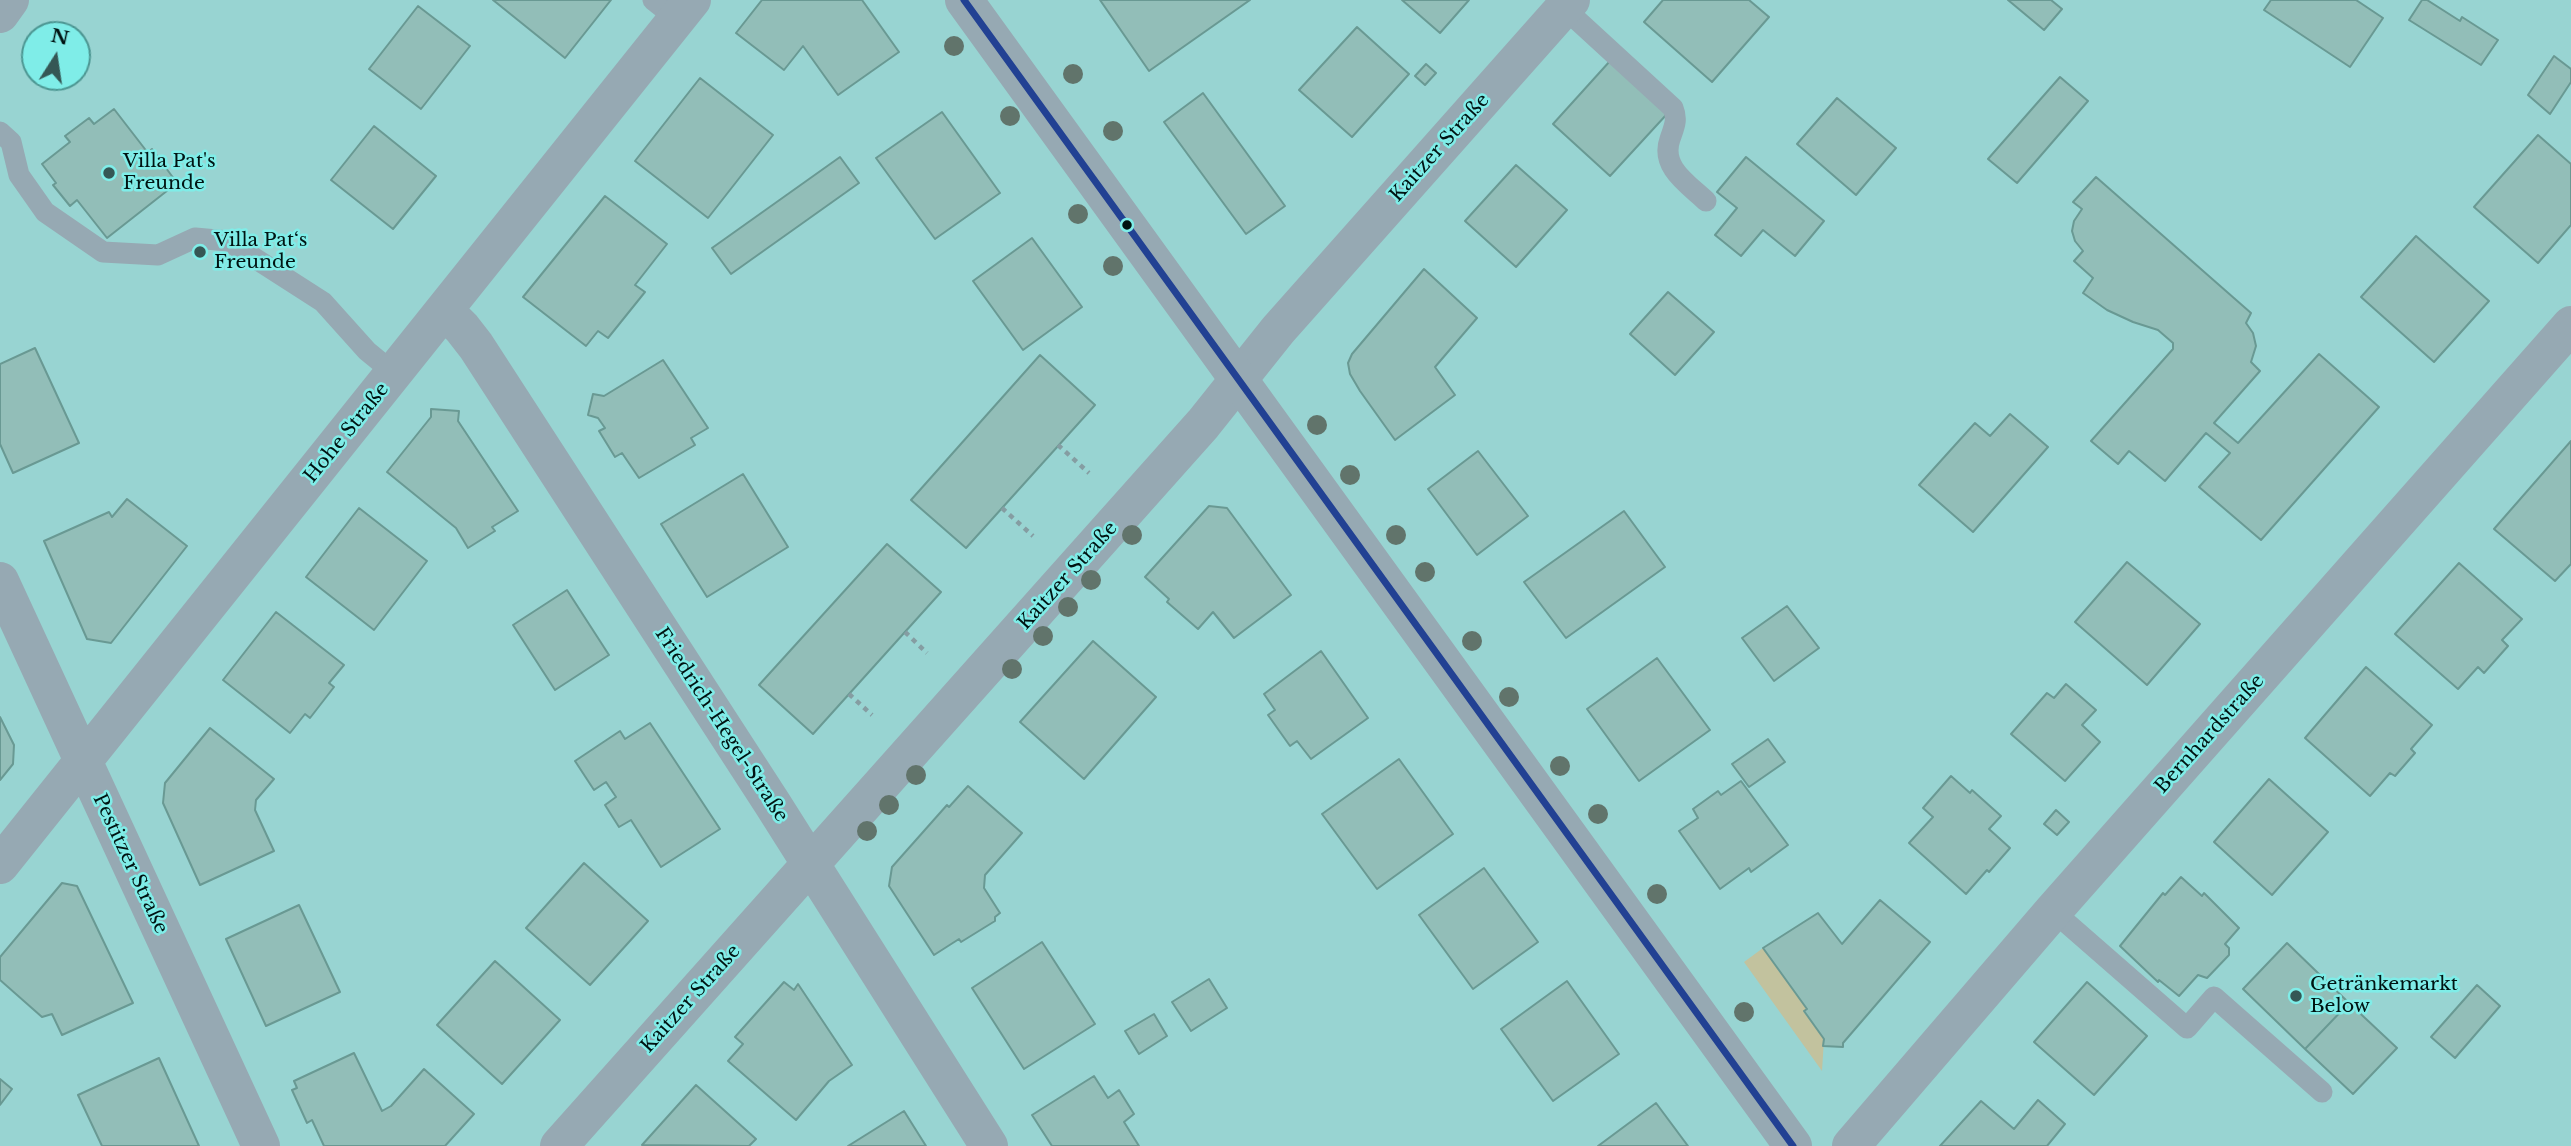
<!DOCTYPE html>
<meta charset="utf-8">
<style>
body{margin:0}
#map{position:relative;width:2571px;height:1146px;overflow:hidden;background:#98d4d2;font-family:"Libre Baskerville",serif}
canvas{display:block}
.north{position:absolute;left:21px;top:21px;width:70px;height:70px;box-sizing:border-box;background:#7fede8;border:2px solid #4c9692;border-radius:50%;rotate:12deg;font-size:19px;font-weight:700;line-height:28px;text-align:center;color:#001312}
.north::after{content:'';display:block;margin:auto;width:24px;height:32px;background:#355755;clip-path:polygon(50% 0,100% 100%,50% 72%,0 100%)}
</style>
<div id="map">
<canvas width="2571" height="1146"></canvas>
<div class="north">N</div>
</div>
<script>
const c = document.querySelector('canvas').getContext('2d');
c.lineJoin = 'round';
function fill(path, color) { c.fillStyle = color; c.fill(path, 'evenodd'); }
function stroke(path, color, width, dash) { c.strokeStyle = color; c.lineWidth = width; c.lineCap = dash ? 'butt' : 'round'; c.setLineDash(dash || []); c.stroke(path); }
function drawText(font, color, halo, rows, align = 'center') {
  c.font = font + ' "Libre Baskerville",serif'; c.lineWidth = 5; c.setLineDash([]); c.textBaseline = 'middle'; c.strokeStyle = halo; c.fillStyle = color; for (const [text, x, y, turn = 0] of rows) {
    c.save(); c.translate(x, y); c.rotate((+turn || 0) * Math.PI / 180); c.textAlign = isNaN(turn) ? turn : align; if (halo) c.strokeText(text, 0, 0); c.fillText(text, 0, 0); c.restore();
  }
}
fill(new Path2D(`
 M1763 948 1807 1009 1804 1012 1824 1039 1822 1071 1744 962Z`), '#c2c29e');
const building = new Path2D(`
 M493 0H611L565 58Z
 M762 0H862L899 52 838 95 803 46 784 70 736 33Z
 M1100 0H1250L1149 71Z
 M1402 0H1469L1440 33Z
 M1663 0H1749L1769 17 1712 82 1644 22Z
 M2008 0H2051L2062 9 2044 30Z
 M2271 0H2356L2383 18 2350 67 2264 10Z
 M2422 0H2427L2460 21 2462 17 2498 40 2481 65 2409 20Z
 M418 6 470 46 421 109 369 69Z
 M1357 27 1409 74 1352 137 1299 90Z
 M2554 56 2571 69V82L2550 114 2528 95Z
 M1610 61 1667 114 1610 176 1553 124Z
 M1426 64 1436 73 1425 85 1415 76Z
 M2060 77 2088 101 2017 183 1988 159Z
 M700 78 773 135 708 218 635 161Z
 M1203 93 1285 206 1246 234 1164 122Z
 M1837 98 1896 148 1856 195 1797 144Z
 M114 109 148 153 152 149 177 183 107 238 77 200 70 206 53 185 56 183 42 164 70 142 65 136 89 118 94 124Z
 M942 112 1000 193 935 239 876 158Z
 M374 126 436 176 393 229 331 180Z
 M2538 135 2571 164V225L2538 263 2474 207Z
 M840 157 859 183 731 274 712 248Z
 M1746 157 1824 221 1795 256 1763 230 1741 256 1715 235 1737 208 1717 192Z
 M1516 165 1567 210 1516 267 1465 221Z
 M2096 177 2251 313 2246 323 2253 333 2256 346 2251 362 2260 371 2214 423 2238 443 2319 354 2379 407 2261 540 2199 487 2230 453 2206 433 2165 481 2129 451 2118 464 2091 441 2173 349V343L2158 330 2133 322 2107 310 2083 293 2093 278 2074 261 2083 251 2075 241 2072 231 2074 221 2082 209 2073 202Z
 M605 196 667 244 635 285 645 292 608 338 598 331 586 346 523 297Z
 M2416 236 2489 301 2434 362 2361 297Z
 M1032 238 1082 307 1023 350 973 281Z
 M1424 269 1477 318 1435 367 1455 395 1395 440 1360 391 1350 374 1348 363 1352 354Z
 M1668 292 1714 332 1675 375 1630 334Z
 M35 348 79 443 13 473 0 444V364Z
 M1040 355 1095 405 966 548 911 500Z
 M663 360 708 428 691 438 695 445 639 478 622 453 615 457 599 431 605 428 598 418 588 415 593 394 604 396Z
 M431 409 459 411 458 421 518 511 492 527 495 531 468 548 456 528 387 472 431 417Z
 M2010 414 2048 447 1973 532 1919 485 1975 423 1990 436Z
 M2571 441V564L2555 581 2494 529Z
 M1478 451 1528 516 1477 555 1428 489Z
 M743 474 788 547 707 597 661 524Z
 M127 499 187 546 111 643 87 639 44 541 109 512 112 517Z
 M1209 506 1227 508 1291 595 1234 638 1213 612 1198 629 1167 602 1169 599 1145 577Z
 M359 508 427 561 374 630 306 577Z
 M1624 511 1665 567 1566 638 1524 582Z
 M887 544 941 592 813 734 759 685Z
 M2127 562 2200 624 2147 685 2075 622Z
 M2459 563 2522 619 2502 640 2508 646 2484 673 2478 667 2458 689 2395 634Z
 M567 590 609 655 555 690 513 625Z
 M1787 606 1819 648 1774 681 1742 638Z
 M276 612 344 665 329 683 334 687 310 718 305 714 290 733 223 680Z
 M1093 641 1156 697 1084 779 1020 722Z
 M1321 651 1368 718 1311 759 1297 741 1290 746 1268 715 1275 710 1264 694Z
 M1657 658 1710 730 1639 781 1587 709Z
 M2366 667 2432 725 2411 749 2415 753 2395 776 2390 773 2370 796 2305 738Z
 M2066 684 2096 710 2082 725 2100 742 2065 781 2011 734 2047 693 2054 698Z
 M0 717 14 745 13 764 0 780Z
 M650 723 720 829 661 867 631 820 619 827 605 805 616 797 606 782 594 790 575 761 620 731 625 739Z
 M210 728 274 779 256 800 255 810 274 851 200 885 163 803 165 783Z
 M1768 739 1785 762 1749 787 1732 764Z
 M1399 759 1453 834 1377 889 1322 814Z
 M1951 776 1970 793 1972 790 2001 816 1989 829 2010 848 1989 872 1987 870 1966 894 1909 843 1933 817 1923 808Z
 M2269 779 2328 832 2272 895 2214 842Z
 M1741 781 1788 845 1751 872 1749 868 1720 889 1679 831 1698 818 1693 809 1718 791 1721 795Z
 M968 786 1022 833 985 875 984 888 1000 913 995 917V921L961 942 959 939 934 955 889 886 892 867 947 805 949 807Z
 M2056 810 2069 822 2057 835 2044 824Z
 M584 863 648 921 590 985 526 928Z
 M1484 868 1538 942 1473 989 1419 915Z
 M2181 877 2202 896 2204 893 2239 928 2225 944 2229 948V955L2207 978 2198 975 2179 996 2159 980 2158 982 2120 946 2163 893 2165 895Z
 M62 883 77 886 133 1003 62 1035 52 1014 42 1017 0 980V957Z
 M1880 900 1930 942 1843 1043V1047L1823 1046 1824 1039 1804 1011 1807 1009 1763 948 1818 913 1842 944Z
 M299 905 340 992 266 1026 226 939Z
 M1042 942 1095 1024 1024 1069 972 988Z
 M2287 943 2349 1003 2305 1049 2243 989Z
 M495 961 560 1020 502 1084 437 1025Z
 M1209 979 1227 1008 1191 1031 1172 1002Z
 M1567 981 1619 1054 1553 1101 1501 1029Z
 M784 982 794 990 798 984 852 1065 829 1081 796 1120 728 1061 743 1044 735 1037Z
 M2087 982 2147 1036 2094 1095 2034 1042Z
 M2477 985 2500 1006 2455 1058 2431 1037Z
 M2349 1003 2397 1048 2353 1094 2305 1049Z
 M1154 1014 1167 1036 1139 1054 1125 1031Z
 M354 1053 382 1111 391 1106 424 1069 474 1114 445 1146H324L312 1120 307 1123 292 1090 297 1088 294 1081Z
 M159 1058 199 1146H102L78 1095Z
 M1094 1076 1108 1098 1119 1090 1134 1114 1124 1122 1139 1146H1052L1032 1115Z
 M0 1079 12 1089 0 1105Z
 M696 1085 756 1139 749 1146 642 1145Z
 M2038 1100 2065 1124 2047 1146H1940L1981 1101 2014 1129Z
 M1656 1103 1688 1146H1598Z
 M904 1111 926 1146H848Z`);
fill(building, '#92beb8');
stroke(building, '#699993', 2);
stroke(new Path2D(`
 M1058 445 1089 473
 M1002 508 1033 536
 M905 632 927 653
 M849 694 872 715`), '#859da2', 4.5, [5, 5]);
stroke(new Path2D(`
 M653 0 677 19
 M1564 8 1673 108C1678 120 1674 127 1670 139 1660 167 1688 184 1706 201
 M0 132 11 142 19 175 45 212 103 252 158 255 195 238 228 241 323 302 367 351 395 374
 M2053 911 2187 1028 2214 997 2322 1092`), '#96a9b3', 21);
stroke(new Path2D(`
 M0 14 10 0
 M445 311 462 328 476 346 772 803 989 1146
 M0 581 261 1146
 M0 865 692 0
 M559 1146 1203 424 1278 330 1571 0
 M1851 1146 2053 911 2571 325`), '#96a9b3', 38);
stroke(new Path2D(`
 M964 0 1793 1146`), '#96a9b3', 38);
stroke(new Path2D(`
 M964 0 1793 1146`), '#224193', 7);
c.fillStyle = '#61746b';
for (const [x, y] of [
 [954,46],
 [1073,74],
 [1010,116],
 [1113,131],
 [1078,214],
 [1113,266],
 [1317,425],
 [1350,475],
 [1132,535],
 [1396,535],
 [1425,572],
 [1091,580],
 [1068,607],
 [1043,636],
 [1472,641],
 [1012,669],
 [1509,697],
 [1560,766],
 [916,775],
 [889,805],
 [1598,814],
 [867,831],
 [1657,894],
 [1744,1012]
]) { c.beginPath(); c.arc(x, y, 10, 0, 2 * Math.PI); c.fill(); }
for (const [x, y, r, color] of [
 [109,173,7,"#355755"],
 [1127,225,6,"#001312"],
 [200,252,7,"#355755"],
 [2296,996,7,"#355755"]
]) { const dot = new Path2D(); dot.arc(x, y, r, 0, 2 * Math.PI); c.fillStyle = color; c.fill(dot); stroke(dot, '#7fede8', 2.5); }
drawText('19px', '#001312', '#7fede8', [
 ["Kaitzer Straße",1440,148,-48],
 ["Hohe Straße",347,433,-51],
 ["Kaitzer Straße",1068,576,-48],
 ["Friedrich-Hegel-Straße",721,725,57],
 ["Bernhardstraße",2210,734,-48],
 ["Pestitzer Straße",130,864,65],
 ["Kaitzer Straße",691,999,-48]
]);
drawText('19px', '#001312', '#7fede8', [
 ["Villa Pat's",123,162],
 ["Freunde",123,184],
 ["Villa Pat‘s",214,241],
 ["Freunde",214,263],
 ["Getränkemarkt",2310,985],
 ["Below",2310,1007]
], 'left');
</script>
